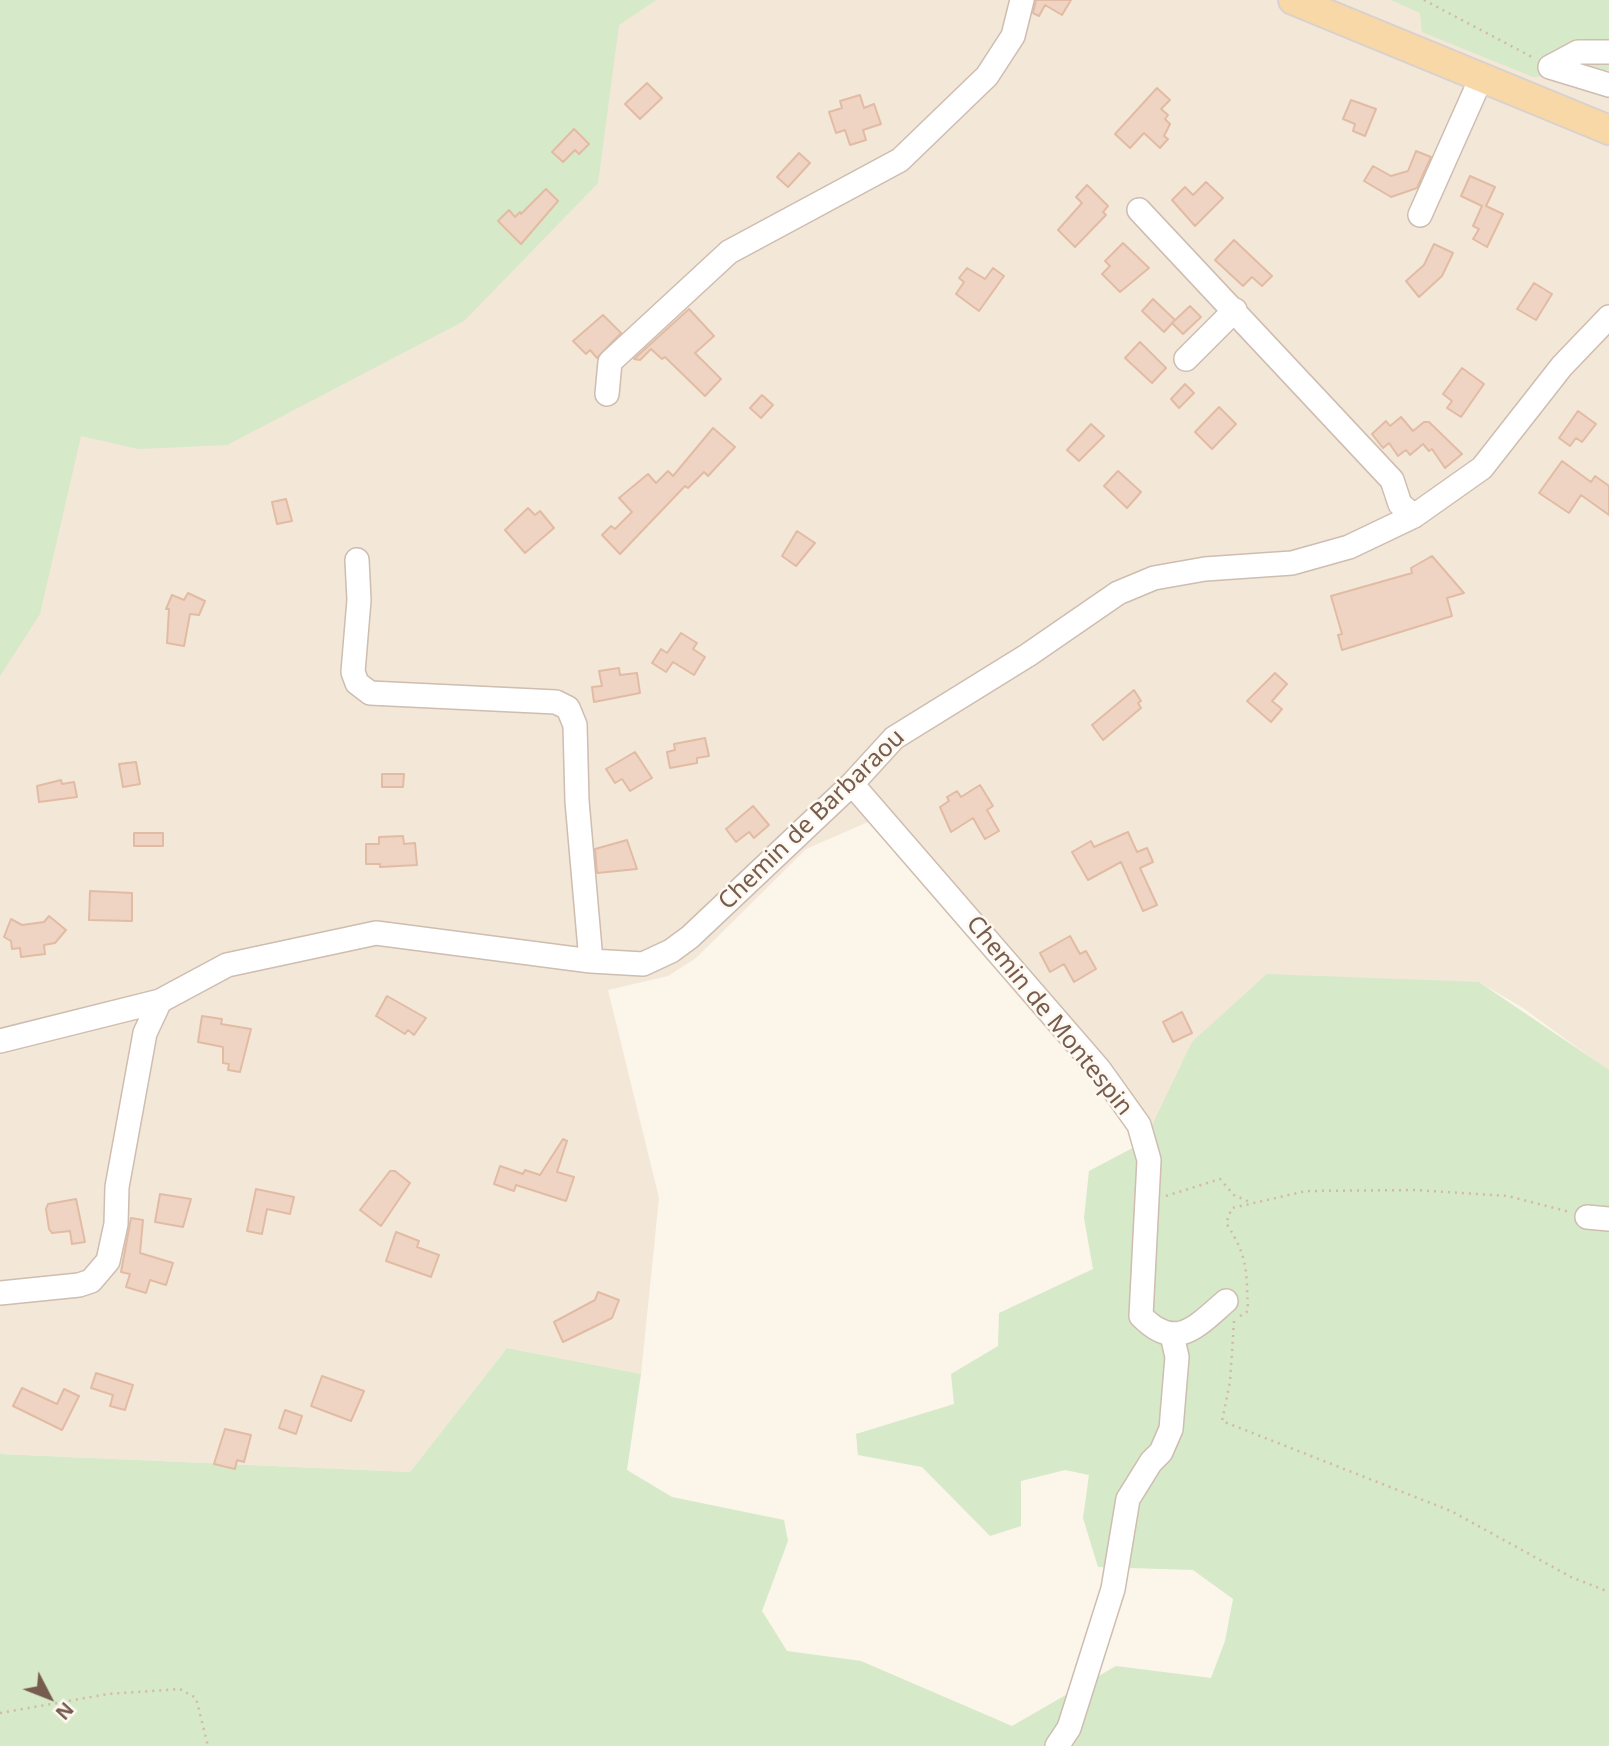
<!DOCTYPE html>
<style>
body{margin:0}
#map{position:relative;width:1609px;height:1746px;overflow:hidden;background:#fcf5ea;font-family:"Noto Sans",sans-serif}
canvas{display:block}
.north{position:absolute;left:14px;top:1662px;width:70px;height:70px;-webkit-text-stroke:5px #fef9f0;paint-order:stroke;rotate:132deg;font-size:19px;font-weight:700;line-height:28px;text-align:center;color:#765c4e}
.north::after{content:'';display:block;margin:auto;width:24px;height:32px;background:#765c4e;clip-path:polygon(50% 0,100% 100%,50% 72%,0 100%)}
</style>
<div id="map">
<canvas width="1609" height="1746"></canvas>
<div class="north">N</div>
</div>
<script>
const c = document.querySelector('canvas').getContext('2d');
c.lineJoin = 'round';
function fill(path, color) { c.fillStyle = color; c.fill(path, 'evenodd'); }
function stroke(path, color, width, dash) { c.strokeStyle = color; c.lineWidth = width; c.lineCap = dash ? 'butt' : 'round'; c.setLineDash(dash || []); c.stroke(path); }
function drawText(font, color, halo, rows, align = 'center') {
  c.font = font + ' "Noto Sans",sans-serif'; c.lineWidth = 5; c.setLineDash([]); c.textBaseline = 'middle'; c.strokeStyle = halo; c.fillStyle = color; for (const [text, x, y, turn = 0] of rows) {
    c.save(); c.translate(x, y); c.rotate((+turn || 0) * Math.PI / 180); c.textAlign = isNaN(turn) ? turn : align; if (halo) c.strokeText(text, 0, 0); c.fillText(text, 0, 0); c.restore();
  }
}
fill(new Path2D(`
 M0 0H1609V1071L1523 1008 1479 982 1144 1142 868 822 806 849 696 958 668 976 608 990 659 1198 641 1374 507 1348 410 1472 0 1454Z`), '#f3e7d8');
fill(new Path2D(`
 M0 0H656L619 25 598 183 464 321 227 445 138 449 81 436 40 614 0 676Z
 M1391 0H1609V70L1533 77 1422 32 1420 13Z
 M1267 974 1479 982 1609 1070V1746H0V1454L410 1472 507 1348 641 1374 627 1470 672 1497 784 1520 788 1541 762 1611 787 1651 861 1661 1012 1726 1116 1666 1211 1678 1225 1641 1233 1599 1193 1570 1098 1567 1083 1518 1089 1475 1065 1470 1021 1481V1526L990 1536 922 1467 858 1455 856 1434 954 1404 951 1374 998 1346 999 1313 1093 1269 1084 1218 1089 1171 1144 1142 1192 1042Z`), '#d6e9c8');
const building = new Path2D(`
 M1036 0H1071L1062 15 1045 5 1039 16 1033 13Z
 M647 83 662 98 640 119 625 104Z
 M1157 88 1170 100 1161 109 1168 115 1165 119 1170 124 1164 136 1168 139 1160 148 1144 133 1130 148 1115 134Z
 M860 95 864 108 874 104 881 124 863 130 866 140 850 145 845 130 836 133 829 112 842 108 840 101Z
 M1351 100 1376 109 1365 136 1353 131 1355 124 1343 119Z
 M574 129 589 144 579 154 575 150 563 162 552 152Z
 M1416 151 1431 157 1417 188 1391 197 1364 181 1373 166 1391 176 1408 171Z
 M799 153 810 163 788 187 777 177Z
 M1470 176 1495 187 1486 206 1503 214 1487 247 1473 239 1479 229 1473 226 1482 206 1461 196Z
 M1206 182 1223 198 1195 226 1172 200 1185 187 1193 195Z
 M1087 185 1108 206 1103 212 1106 215 1075 247 1058 230 1082 203 1076 197Z
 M546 189 558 201 521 244 498 221 509 210 515 217 520 212 521 214Z
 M1234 240 1272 276 1262 286 1252 277 1243 286 1215 260Z
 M1123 243 1149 268 1120 292 1102 274 1110 266 1105 261Z
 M1434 244 1453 253 1442 276 1419 297 1406 281 1424 265Z
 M967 268 985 279 993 268 1004 276 979 311 956 294 964 282 959 278Z
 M1534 283 1552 294 1536 320 1517 309Z
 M1153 299 1175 320 1164 332 1142 311Z
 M1190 306 1201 317 1183 334 1172 323Z
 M689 309 714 336 695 353 721 379 705 396 665 357 662 359 651 349 640 360 634 359Z
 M603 315 621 333 597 358 590 350 586 354 573 341Z
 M1140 342 1166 368 1152 383 1125 358Z
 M1462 368 1484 384 1461 417 1447 408 1452 401 1443 394Z
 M1185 384 1194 393 1179 408 1171 399Z
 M762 395 773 405 761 418 750 408Z
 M1219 407 1236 424 1212 449 1195 432Z
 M1578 411 1596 424 1582 442 1576 438 1570 446 1559 438Z
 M1401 417 1413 431 1424 422H1429L1462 454 1445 468 1432 449 1429 451 1423 444 1410 455 1406 450 1398 456 1389 443 1383 448 1372 434 1386 421 1390 426Z
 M1091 424 1104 436 1079 461 1067 450Z
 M713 428 735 447 708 476 704 472 688 488 685 486 620 554 602 535 611 526 615 529 632 512 619 498 648 474 656 483 668 471 673 476Z
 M1562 461 1591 482 1595 476 1609 486V515L1581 495 1569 513 1539 493Z
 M1118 471 1141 492 1127 508 1104 486Z
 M286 499 292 521 277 524 272 502Z
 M528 508 535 515 540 511 554 528 525 553 505 530Z
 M797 531 815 543 796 566 782 556Z
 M1432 556 1464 593 1447 598 1452 616 1342 650 1338 635 1342 634 1331 596 1412 573 1411 568Z
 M188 593 205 601 199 615 190 614 184 646 167 643 169 609H166L172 595 184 600Z
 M681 633 697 643 693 649 705 657 694 675 673 662 666 672 652 663 661 649 667 653Z
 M619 668 620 675 637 673 640 693 594 702 592 687 602 686 599 671Z
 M1275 673 1287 684 1272 701 1282 709 1271 722 1247 701Z
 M1134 690 1141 701 1138 703 1141 708 1103 740 1092 725Z
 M705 738 709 756 697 758V763L670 768 667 752 675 750 674 744Z
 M635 752 652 778 630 791 622 779 615 783 606 769Z
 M136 762 140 784 123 787 119 764Z
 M382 774H404L403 787H382Z
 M61 780 62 784 74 782 77 797 39 802 37 786Z
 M980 785 993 806 987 810 999 831 985 839 973 818 951 832 940 807 949 801 947 797 957 791 961 797Z
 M753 806 769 825 754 838 749 832 736 842 726 829Z
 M1128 832 1137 852 1147 848 1153 862 1140 868 1157 905 1143 911 1121 862 1088 880 1072 852 1091 841 1094 847Z
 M134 833H163V846H134Z
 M403 836 404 844 415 843 417 865 380 867V864H366V844H379V837Z
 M627 840 637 869 597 873 595 849Z
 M90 891 132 893V921L89 920Z
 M49 916 66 930 55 943 44 945 45 954 21 957 20 948 12 949 11 941 4 937 11 919 22 925 44 922Z
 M1070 936 1080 954 1086 951 1096 969 1074 982 1064 964 1050 972 1040 953Z
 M387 996 426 1018 414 1035 408 1030 405 1034 376 1016Z
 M1182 1012 1192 1033 1173 1042 1163 1022Z
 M202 1016 222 1019 221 1024 251 1029 240 1072 228 1070 229 1064 223 1063V1047L198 1042Z
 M563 1139 567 1141 557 1172 574 1177 566 1201 516 1185 514 1191 494 1184 500 1166 523 1174 525 1170 540 1175Z
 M390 1171H395L410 1183 381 1226 360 1210Z
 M256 1189 294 1197 290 1214 267 1209 262 1234 247 1231Z
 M160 1194 191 1199 183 1227 155 1222Z
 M76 1199 85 1242 72 1244 70 1231 52 1233 49 1229 46 1209 48 1204Z
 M131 1218 143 1220 140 1253 173 1263 166 1285 150 1280 146 1293 126 1287 130 1274 121 1272Z
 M396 1232 419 1241 417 1247 439 1255 431 1277 386 1261Z
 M598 1292 619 1300 612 1318 563 1342 554 1322 595 1300Z
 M96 1373 133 1385 125 1410 110 1406 113 1395 91 1388Z
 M322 1376 364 1391 351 1421 311 1406Z
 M22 1388 57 1404 64 1389 79 1396 62 1430 13 1406Z
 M285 1410 302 1416 296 1434 279 1428Z
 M225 1429 251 1435 244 1462 237 1460 235 1469 214 1464Z`);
fill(building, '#f0d4c3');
stroke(building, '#e2bba4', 2);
const minor = new Path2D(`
 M1550 67 1578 52H1609
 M1550 67 1609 85
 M1139 210 1392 480 1400 504 1414 516
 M1420 215 1482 76
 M1186 359 1235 310
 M607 394 610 362 729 252 900 160 987 76 1013 36 1022 0
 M357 560 359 600 353 672 357 683 370 693 556 702 568 708 575 725 577 801 591 961
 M852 784 1099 1069 1139 1125 1149 1160 1141 1316C1176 1352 1196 1327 1226 1301
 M0 1041 160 1001 227 965 376 933 591 961 643 964 671 951 690 937 852 784 894 738 1028 655 1118 593 1154 578 1205 569 1292 563 1349 547 1414 516 1482 468 1562 366 1609 317
 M1587 1217 1609 1219
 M0 1293 79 1285 91 1281 108 1261 116 1224 117 1187 145 1033 160 1001
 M1057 1746 1069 1728 1113 1589 1128 1499 1151 1462 1161 1452 1171 1429 1177 1357 1172 1335`);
const major = new Path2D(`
 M1293 0 1609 130`);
stroke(minor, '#cebdb0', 26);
stroke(major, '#d9d1cd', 32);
stroke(new Path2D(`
 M1424 0 1532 57
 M1166 1196 1220 1179 1234 1195 1252 1203
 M1240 1316 1248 1311C1246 1271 1249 1258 1226 1223L1232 1208 1306 1191 1415 1190 1508 1196 1570 1212
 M1234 1321 1230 1382 1222 1421 1451 1511 1571 1577 1609 1592
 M0 1713 108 1694 180 1689 196 1698 208 1746`), '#d5b8a5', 2.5, [2, 5]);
stroke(minor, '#fff', 23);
stroke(major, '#f7d8a6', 28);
drawText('24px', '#765c4e', '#fef9f0', [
 ["Chemin de Barbaraou",812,820,-44],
 ["Chemin de Montespin",1049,1016,51]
]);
</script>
